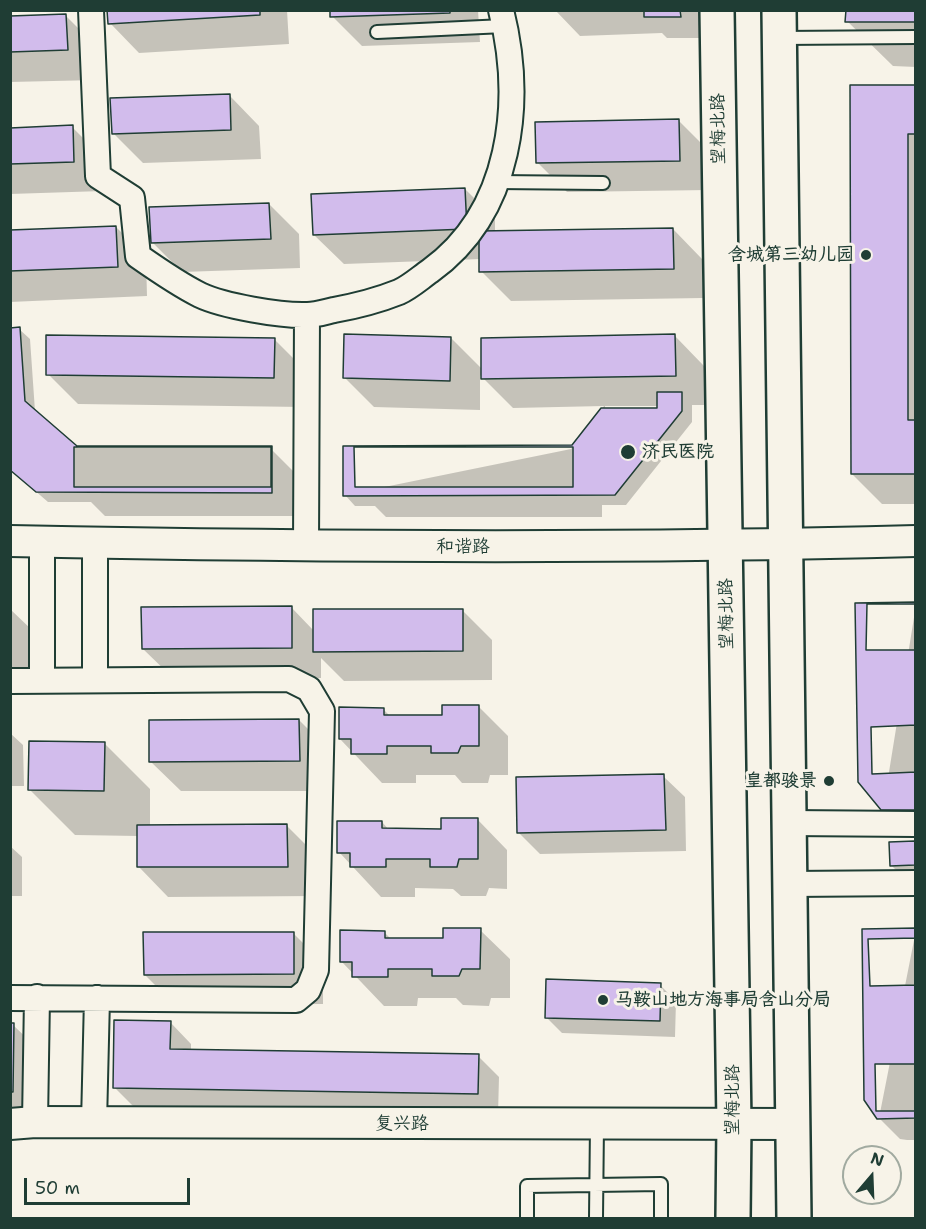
<!DOCTYPE html>
<meta charset="utf-8">
<style>
body{margin:0}
#map{position:relative;width:926px;height:1229px;overflow:hidden;background:#f7f3e8;font-family:"Shantell Sans",sans-serif}
canvas{display:block}
.frame{position:absolute;inset:0;border:12px solid #1f3d34;pointer-events:none}
.north{position:absolute;left:842px;top:1145px;width:60px;height:60px;box-sizing:border-box;background:#f7f3e8;border:2px solid #a1aaa0;border-radius:50%;rotate:19deg;font-size:16px;font-weight:700;line-height:24px;text-align:center;color:#1f3d34}
.north::after{content:'';display:block;margin:auto;width:21px;height:27px;background:#1f3d34;clip-path:polygon(50% 0,100% 100%,50% 72%,0 100%)}
.scale{position:absolute;left:24px;top:1178px;width:166px;height:27px;box-sizing:border-box;border:3px solid #1f3d34;border-top:0;padding-left:8px;font-size:18px;line-height:21px;white-space:nowrap;color:#1f3d34;-webkit-text-stroke:4px #f7f3e8;paint-order:stroke}
</style>
<div id="map">
<canvas width="926" height="1229"></canvas>
<div class="frame"></div>
<div class="north">N</div>
<div class="scale">50 m</div>
</div>
<script>
const c = document.querySelector('canvas').getContext('2d');
c.lineJoin = 'round';
function fill(path, color) { c.fillStyle = color; c.fill(path, 'evenodd'); }
function stroke(path, color, width, dash) { c.strokeStyle = color; c.lineWidth = width; c.lineCap = dash ? 'butt' : 'round'; c.setLineDash(dash || []); c.stroke(path); }
function drawText(font, color, halo, rows, align = 'center') {
  c.font = font + ' "Shantell Sans","LXGW WenKai TC",sans-serif'; c.lineWidth = 6; c.setLineDash([]); c.textBaseline = 'middle'; c.strokeStyle = halo; c.fillStyle = color; for (const [text, x, y, turn = 0] of rows) {
    c.save(); c.translate(x, y); c.rotate((+turn || 0) * Math.PI / 180); c.textAlign = isNaN(turn) ? turn : align; if (halo) c.strokeText(text, 0, 0); c.fillText(text, 0, 0); c.restore();
  }
}
fill(new Path2D(`
 M109 10H287L289 44 139 53 110 23Z
 M332 10H478L480 42 362 46 332 16Z
 M555 10H701V38H667L662 33 580 36Z
 M916 10V67L893 66 847 21Z
 M66 16 96 46 97 80 10 82V18Z
 M916 87V504H882L852 474Z
 M230 96 259 126 261 159 143 163 113 133Z
 M678 120 708 150 709 190 567 192 537 162Z
 M72 127 102 157 103 191 10 194V129Z
 M465 189 495 219V232L673 229 702 259 703 298 511 301 481 271V259L344 264 314 235Z
 M269 204 299 234 300 268 182 272 152 242Z
 M116 227 146 257 147 296 10 302V232Z
 M19 329 30 339 35 411 78 448H270L300 478V516H105L91 502H48L10 469Z
 M675 336 704 366 705 405H692V422L626 505H602V517H386L375 506H355L345 495 571 449 604 406 513 408 480 375V410L374 407 344 377 451 338 483 370ZM605 406H659V409H605Z
 M274 339 304 369 303 407 78 404 48 374Z
 M916 605V820H894L883 809Z
 M291 607 314 631 462 610 492 640V680L344 681 321 658V678H173L143 649Z
 M10 609 32 630V670H10Z
 M479 707 508 736V775H490L488 783H462L455 775H416V783H382L340 739 383 709 390 716 443 717Z
 M299 720 329 750V791H181L151 762Z
 M10 733 23 745 24 786H10Z
 M104 743 150 789V826L286 825 316 855 317 896 168 897 139 867 138 836 75 835 30 790Z
 M663 776 685 797 686 851 540 854 519 833Z
 M478 820 507 850V889L489 888 486 896H461L453 889 415 888V897H381L339 852 382 822 389 830H442Z
 M914 842 916 876H902L891 865Z
 M10 846 22 857V896H10Z
 M480 930 510 959V998H491L489 1006 463 1005 456 998H418L417 1006H384L341 961 384 932 391 939H445Z
 M916 930V1140H907L900 1139 879 1118Z
 M293 933 323 963V1004L175 1005 145 975Z
 M660 985 676 1001 675 1037 562 1033 546 1017Z
 M170 1022 191 1044V1051L478 1056 499 1077 498 1115 136 1109 115 1088Z
 M10 1025H13L35 1046 34 1112H10Z`), '#0003');
const building = new Path2D(`
 M107 10H260V15L108 24Z
 M330 10H450V13L330 17Z
 M644 10H680L681 17H644Z
 M846 10H916V22H845Z
 M66 14 68 50 10 52V16Z
 M850 85H916V134H908V420H916V474H851Z
 M230 94 231 130 112 134 110 98Z
 M679 119 680 161 536 163 535 122Z
 M73 125 74 162 10 164V128Z
 M465 188 467 229 313 235 311 194Z
 M269 203 271 239 151 243 149 207Z
 M116 226 118 267 10 271V230Z
 M673 228 674 269 479 272V231Z
 M20 327 25 401 77 446H272V493L36 492 10 470V328Z
 M344 334 451 337 450 381 343 378Z
 M675 334 676 376 481 379V338Z
 M46 335 275 338 274 378 46 375Z
 M657 392H682V411L615 495 343 496V446L572 445 601 408H657Z
 M74 447H271V487H74Z
 M354 447H573V487H355Z
 M916 602V810H881L858 782 855 603Z
 M867 604H916V650H866Z
 M292 606V648L142 649 141 607Z
 M313 609H463V651L313 652Z
 M442 705H479V746H461L458 753H431V746H387V754H351V739H339V707L384 708V715H442Z
 M299 719 300 761 149 762V720Z
 M916 725V772L872 774 871 727Z
 M29 741 105 742 104 791 28 790Z
 M664 774 666 830 517 833 516 777Z
 M441 818H478V859H459L457 867H430V859H386V867H350V853H337V821H382V828L441 829Z
 M287 824 288 867H137V825Z
 M915 841V865L890 866 889 842Z
 M443 928H481L480 969H462L459 976H432V969H388V977H352V962H340V930L385 931V938H443Z
 M916 928V1118L877 1119 864 1100 862 929Z
 M143 932H294V974L144 975Z
 M916 938V985L870 986 868 939Z
 M546 979 661 983 660 1021 545 1018Z
 M114 1020 171 1021 170 1049 479 1054 478 1094 113 1088Z
 M10 1023H14L13 1092H10Z
 M875 1064H916V1111H876Z`);
fill(building, '#d2bcec');
stroke(building, '#1f3d34', 1.5);
const service = new Path2D(`
 M377 32 504 26
 M781 38 916 37
 M496 182 603 183
 M527 1218V1186L661 1184V1218
 M596 1218 597 1124`);
const minor = new Path2D(`
 M91 10 98 176 132 198 138 256C158 270 178 284 200 295 223 306 281 316 307 315 316 315 325 312 334 310 356 306 379 300 399 292 410 287 420 278 430 271 512 212 524 102 501 10
 M306 547 307 315
 M95 680V543
 M10 681 289 679 309 689 322 711 316 970 308 990 296 1000 10 998
 M42 681V542
 M789 823 916 824
 M790 884 916 883
 M35 1122 37 997
 M94 1123 97 998`);
const tertiary = new Path2D(`
 M10 541C312 547 614 549 916 541
 M10 1124 35 1122 793 1124`);
const secondary = new Path2D(`
 M717 10 734 1124 733 1218
 M779 10 794 1218`);
stroke(service, '#1f3d34', 16);
stroke(minor, '#1f3d34', 28);
stroke(tertiary, '#1f3d34', 34);
stroke(secondary, '#1f3d34', 38);
stroke(service, '#f7f3e8', 12);
stroke(minor, '#f7f3e8', 24);
stroke(tertiary, '#f7f3e8', 30);
stroke(secondary, '#f7f3e8', 33);
for (const [x, y, r, color] of [
 [866,255,6,"#1f3d34"],
 [628,452,8,"#1f3d34"],
 [829,781,6,"#1f3d34"],
 [603,1000,6,"#1f3d34"]
]) { const dot = new Path2D(); dot.arc(x, y, r, 0, 2 * Math.PI); c.fillStyle = color; c.fill(dot); stroke(dot, '#f7f3e8', 2); }
drawText('18px', '#1f3d34', '#f7f3e8', [
 ["望梅北路",719,129,-91],
 ["和谐路",463,547],
 ["望梅北路",727,614,-91],
 ["望梅北路",733,1100,-90],
 ["复兴路",402,1124]
]);
drawText('bold 18px', '#1f3d34', '#f7f3e8', [
 ["含城第三幼儿园",854,255],
 ["济民医院",642,452,"left"],
 ["皇都骏景",817,781],
 ["马鞍山地方海事局含山分局",615,1000,"left"]
], 'right');
</script>
